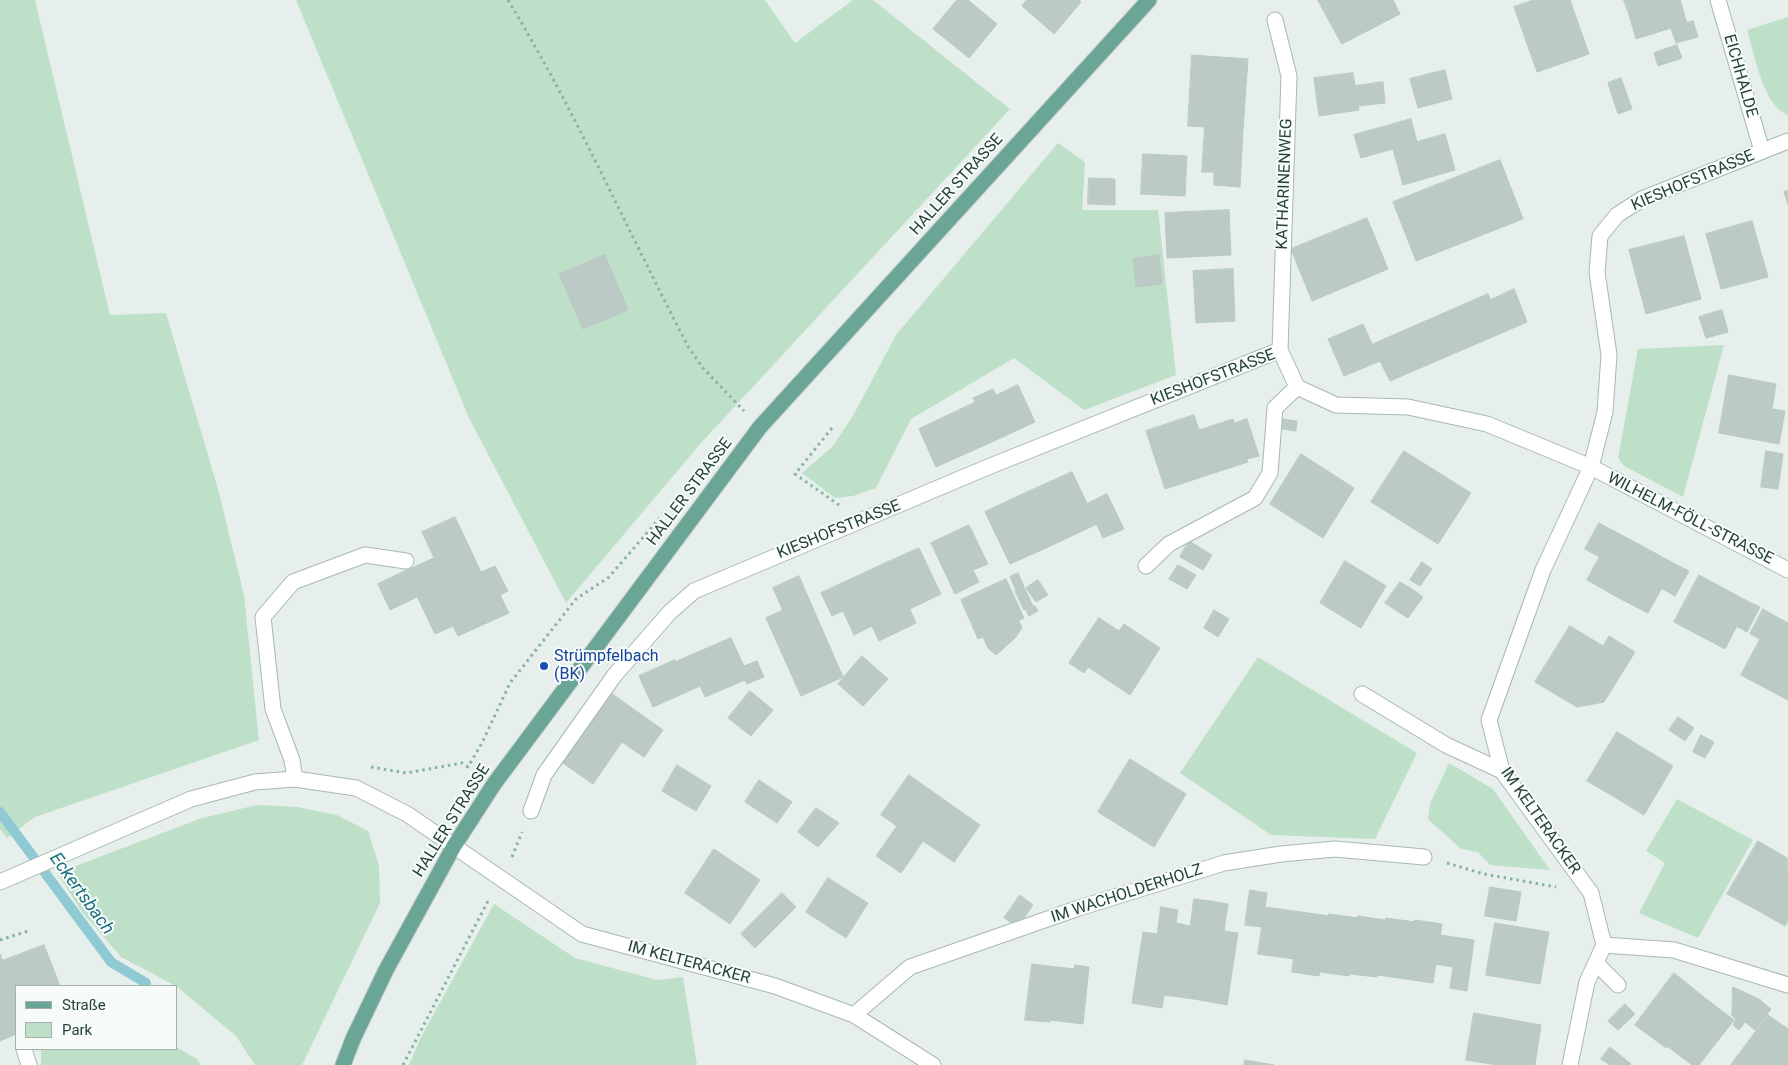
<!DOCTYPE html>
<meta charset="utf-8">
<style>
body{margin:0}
#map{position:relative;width:1788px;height:1065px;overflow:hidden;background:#e6efeb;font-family:Roboto,sans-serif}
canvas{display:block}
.legend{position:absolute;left:15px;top:985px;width:162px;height:65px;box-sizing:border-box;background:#f7fbf9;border:1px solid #a3b1ad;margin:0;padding:6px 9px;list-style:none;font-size:15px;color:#24423a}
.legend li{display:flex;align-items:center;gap:10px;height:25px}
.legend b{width:25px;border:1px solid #a3b1ad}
</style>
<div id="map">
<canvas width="1788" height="1065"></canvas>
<ul class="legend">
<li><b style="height:6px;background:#6aa596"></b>Straße</li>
<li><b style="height:14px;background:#bfe0c8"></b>Park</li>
</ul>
</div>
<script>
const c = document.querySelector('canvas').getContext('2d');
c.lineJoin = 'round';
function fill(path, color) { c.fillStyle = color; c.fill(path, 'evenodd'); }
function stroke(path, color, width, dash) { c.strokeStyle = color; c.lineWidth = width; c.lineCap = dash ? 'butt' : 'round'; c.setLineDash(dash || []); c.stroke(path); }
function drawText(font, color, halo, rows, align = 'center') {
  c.font = font + ' Roboto,sans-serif'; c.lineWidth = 4; c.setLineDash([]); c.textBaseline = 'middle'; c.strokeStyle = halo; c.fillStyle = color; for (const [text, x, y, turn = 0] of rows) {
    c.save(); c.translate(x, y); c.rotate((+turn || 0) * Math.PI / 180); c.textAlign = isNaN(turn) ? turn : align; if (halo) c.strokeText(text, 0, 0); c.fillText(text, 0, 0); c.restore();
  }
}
fill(new Path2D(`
 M0 0H35L110 315 166 313 218 489 244 595 259 740 35 817 7 838 0 829Z
 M296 0H765L795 43 853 0H873L1010 109 701 443 566 603 469 418Z
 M1788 17V115C1762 105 1755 54 1747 30Z
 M1058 143 1085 162 1082 210H1158L1176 375 1084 410 1014 358 911 419 876 488 853 496 835 498 802 473 833 446 854 414 896 335Z
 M1724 345 1683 497 1624 466 1618 458 1638 349Z
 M1258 657 1417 753 1375 839 1271 835 1180 773Z
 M1449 763 1493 789 1550 870 1490 865 1478 852 1461 849 1428 819 1430 804Z
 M1677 799 1753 840 1698 938 1639 913 1665 863 1646 851Z
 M257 805 297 807 337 815 368 831 379 865 380 903 302 1065H255L236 1036 176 986 121 957 82 912 57 873 202 818Z
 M494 904 575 958 657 980 683 977 697 1065H409L420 1039Z
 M176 1047 197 1059 201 1065H41V1049H176Z`), '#bfe0c8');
stroke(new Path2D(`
 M0 812 111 962 146 983`), '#8ec9d4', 10);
const building = new Path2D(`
 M957 0H968L997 24 969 58 933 29Z
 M1027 0H1079L1081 2 1054 34 1022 6Z
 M1318 0H1393L1400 14 1342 44Z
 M1534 0H1570L1589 54 1537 72 1514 7Z
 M1624 0H1662L1628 11Z
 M1662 0H1680L1687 23 1636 39 1628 11Z
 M1693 21 1698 37 1676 43 1671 28Z
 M1677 45 1682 58 1658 66 1654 53Z
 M1192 55 1248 59 1243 129 1188 126Z
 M1445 70 1452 99 1418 108 1410 79Z
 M1353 73 1359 110 1319 116 1314 78Z
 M1621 78 1632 109 1618 114 1608 83Z
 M1383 82 1385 103 1358 106 1355 86Z
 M1411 119 1417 142 1361 158 1354 135Z
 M1205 127 1243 129 1240 187 1214 185V172H1202Z
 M1445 134 1455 170 1403 185 1393 149Z
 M1143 154 1187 156 1185 196 1141 194Z
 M1500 160 1523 219 1416 261 1393 202Z
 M1089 178 1115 179V205L1088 204Z
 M1788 191V204L1784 192Z
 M1229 210 1231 255 1167 258 1165 213Z
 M1367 218 1388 269 1312 301 1291 249Z
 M1752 221 1768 277 1721 289 1706 234Z
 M1684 236 1701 299 1646 314 1629 250Z
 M605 255 628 310 583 329 559 274Z
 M1159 255 1162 284 1136 287 1133 259Z
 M1233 269 1235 321 1196 323 1193 271Z
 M1514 289 1527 322 1504 332 1491 300Z
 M1488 294 1504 332 1390 381 1380 361 1344 376 1328 339 1363 324 1372 344Z
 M1722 310 1728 332 1706 338 1699 317Z
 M1729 375 1776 384 1772 409 1785 411 1779 444 1719 433Z
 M1018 385 1035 422 994 441 973 398 993 389 996 395Z
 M976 402 994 441 936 467 919 429Z
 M1194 415 1199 430 1233 419 1248 462 1165 489 1146 431Z
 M1247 419 1259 456 1247 459 1235 423Z
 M1283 419 1297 421 1296 431 1282 429Z
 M1404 451 1471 493 1438 544 1371 502Z
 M1766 451 1783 454 1778 489 1761 487Z
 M1301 454 1354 488 1323 538 1270 504Z
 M1072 472 1097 524 1046 548 1021 495Z
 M1107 494 1124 529 1103 538 1087 504Z
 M1021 495 1046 548 1010 564 985 512Z
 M455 517 481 572 495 566 508 591 500 595 509 613 458 636 453 626 435 634 405 571 434 558 422 532Z
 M1599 523 1614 531 1600 557 1585 549Z
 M969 525 988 564 973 570 979 582 955 594 931 543Z
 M1614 531 1644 547 1617 597 1587 580Z
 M1189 541 1212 555 1203 570 1180 557Z
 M1644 547 1675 564 1648 613 1617 597Z
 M919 548 941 594 910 609 888 562Z
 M1345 561 1386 586 1361 628 1320 603Z
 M888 562 916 623 879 641 872 626 854 635 843 611 832 616 821 593Z
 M1422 562 1432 569 1420 586 1410 580Z
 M1675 564 1689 571 1675 596 1661 588Z
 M1178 565 1196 575 1187 589 1169 579Z
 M405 571 417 597 390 610 378 584Z
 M1018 573 1024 586 1016 590 1010 577Z
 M1699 575 1749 602 1725 649 1674 622Z
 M799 576 809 599 783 611 773 588Z
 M1006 579 1024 618 978 639 961 600Z
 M1038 580 1048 595 1036 602 1026 588Z
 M1400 582 1412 589 1397 611 1385 603Z
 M1024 587 1033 606 1024 610 1015 591Z
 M1412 589 1423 597 1408 618 1397 611Z
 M809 599 843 677 801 696 766 618Z
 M1749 602 1760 607 1747 632 1736 626Z
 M1035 606 1038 611 1029 616 1026 610Z
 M1763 609 1773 615 1760 639 1750 634Z
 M1214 610 1229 619 1218 637 1204 628Z
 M1773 615 1788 623V700L1741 675Z
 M1099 618 1119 631 1124 624 1160 648 1130 695 1088 667 1084 673 1069 663Z
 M1019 621 1022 628 1015 638 996 655 988 648 983 637Z
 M1570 626 1603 646 1609 636 1635 652 1604 702 1577 707 1535 682Z
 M731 638 744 666 757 661 764 677 747 684 745 680 705 697 687 657Z
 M862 656 888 679 863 706 838 684Z
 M687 657 700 686 689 691 676 662Z
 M675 660 689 691 653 707 639 676Z
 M608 691 663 730 644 757 588 719Z
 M750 691 773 710 751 736 728 718Z
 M1678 717 1694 728 1685 741 1669 730Z
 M588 719 622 742 593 784 560 761Z
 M1617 732 1645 749 1616 798 1587 781Z
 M1701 735 1714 742 1705 758 1693 752Z
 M1645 749 1673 766 1644 815 1616 798Z
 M1130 759 1186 794 1154 847 1098 812Z
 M677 765 711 786 696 811 662 791Z
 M909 775 980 825 954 862 923 841 901 873 876 856 897 826 881 815Z
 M759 780 792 802 777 823 745 802Z
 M816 808 839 823 818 847 798 832Z
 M1758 841 1787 858 1757 910 1727 894Z
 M714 849 760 880 730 924 685 893Z
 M1787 858 1788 920 1785 926 1757 910Z
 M828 878 868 903 846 938 806 912Z
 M1490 887 1521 892 1516 921 1485 916Z
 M1250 890 1267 893 1262 927 1245 925Z
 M782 893 796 907 755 948 741 934Z
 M1020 895 1033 905 1018 927 1004 918Z
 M1194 899 1210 901 1194 999 1164 995 1176 923 1190 926Z
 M1210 901 1228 904 1224 931 1238 933 1227 1005 1194 999Z
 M1161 907 1178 910 1162 1008 1132 1003 1143 932 1157 934Z
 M1265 907 1301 912 1294 959 1258 954Z
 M1301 912 1329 916 1319 976 1292 972Z
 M1329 914 1358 918 1349 976 1320 972Z
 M1358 916 1385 920 1377 977 1350 974Z
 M1386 918 1415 922 1406 979 1377 975Z
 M1415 920 1442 924 1433 983 1406 979Z
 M1495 923 1549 932 1540 984 1486 975Z
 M1440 935 1474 940 1467 991 1450 988 1453 967 1435 964Z
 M44 945 60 986H16V1034L0 1041V984L10 980 2 961Z
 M0 954 10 980 0 984Z
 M1032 964 1074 969 1075 965 1089 967 1083 1024 1050 1020V1022L1025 1020Z
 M1674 973 1705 998 1666 1048 1635 1025Z
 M1733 987 1761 1000 1739 1030 1733 1025 1736 1019 1732 1016Z
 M1705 998 1734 1020 1699 1065H1692L1667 1046Z
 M1761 1001 1771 1009 1755 1030 1745 1022Z
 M1625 1004 1635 1014 1618 1030 1608 1021Z
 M1474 1013 1541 1025 1535 1065H1497L1466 1060Z
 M1768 1015 1788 1029V1046L1773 1065H1731Z
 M1788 1046V1065H1773Z
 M1610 1047 1631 1064 1630 1065H1610L1601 1059Z
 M1245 1060 1274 1065H1244Z`);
fill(building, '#bbcac4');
stroke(building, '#b8c9c2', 1);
const minor = new Path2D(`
 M1718 0 1762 151
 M1275 20 1289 76 1280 350
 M1146 566 1169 544 1255 498 1270 473 1275 408 1297 387
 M1362 694 1446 745 1502 771
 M295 779 292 760 273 709 263 617 293 582 365 555 406 561
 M531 811 544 775 614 676 670 612 694 591 988 467 1280 350 1297 387 1336 405 1408 407 1487 424 1591 467 1788 570
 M0 882 191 799 255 782 295 779 356 788 407 814 582 934 775 986 854 1015 933 1065
 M1604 945 1674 950 1788 985
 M1596 963 1618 985
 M854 1015 910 967 1079 908 1224 863 1281 854 1335 849 1424 857
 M24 1049 29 1065
 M1570 1065 1587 982 1604 945 1591 893 1502 771 1489 720 1543 570 1591 467 1605 412 1609 355 1597 272 1600 236 1617 215 1642 199 1788 141`);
const major = new Path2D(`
 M343 1065 353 1039 386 970 454 846 494 784 760 427 1149 0`);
stroke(minor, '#a8b8b2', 17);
stroke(major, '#c2cac8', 17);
stroke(new Path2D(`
 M508 0C576 112 628 232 689 348L703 368 744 411
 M832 428 795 474 839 505
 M371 767 406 773 462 763 468 767 482 743 510 683 576 599 609 577 664 513
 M512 857 522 832
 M1447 863 1484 874 1556 887
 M0 940 28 931
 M403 1065 489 899`), '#86b3a5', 3, [2.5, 4]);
stroke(minor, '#fff', 15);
stroke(major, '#6aa596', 15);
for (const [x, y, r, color] of [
 [544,666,5,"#1a4fb4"]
]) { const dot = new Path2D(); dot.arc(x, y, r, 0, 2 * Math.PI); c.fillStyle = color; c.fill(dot); stroke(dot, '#f7fbf9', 2); }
drawText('16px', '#24423a', '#f7fbf9', [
 ["EICHHALDE",1740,76,74],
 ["KIESHOFSTRASSE",1693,181,-23],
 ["KATHARINENWEG",1285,184,-88],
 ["HALLER STRASSE",957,185,-48],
 ["KIESHOFSTRASSE",1213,378,-21],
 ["HALLER STRASSE",690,492,-53],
 ["WILHELM-FÖLL-STRASSE",1690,519,27],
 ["KIESHOFSTRASSE",839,530,-22],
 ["HALLER STRASSE",452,821,-58],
 ["IM KELTERACKER",1540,821,55],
 ["IM WACHOLDERHOLZ",1127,894,-18],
 ["IM KELTERACKER",689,963,15]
]);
drawText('16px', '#164399', '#f7fbf9', [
 ["Strümpfelbach",554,657],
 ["(BK)",554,675]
], 'left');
drawText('italic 18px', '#1c6f80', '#f7fbf9', [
 ["Eckertsbach",81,894,54]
]);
</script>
